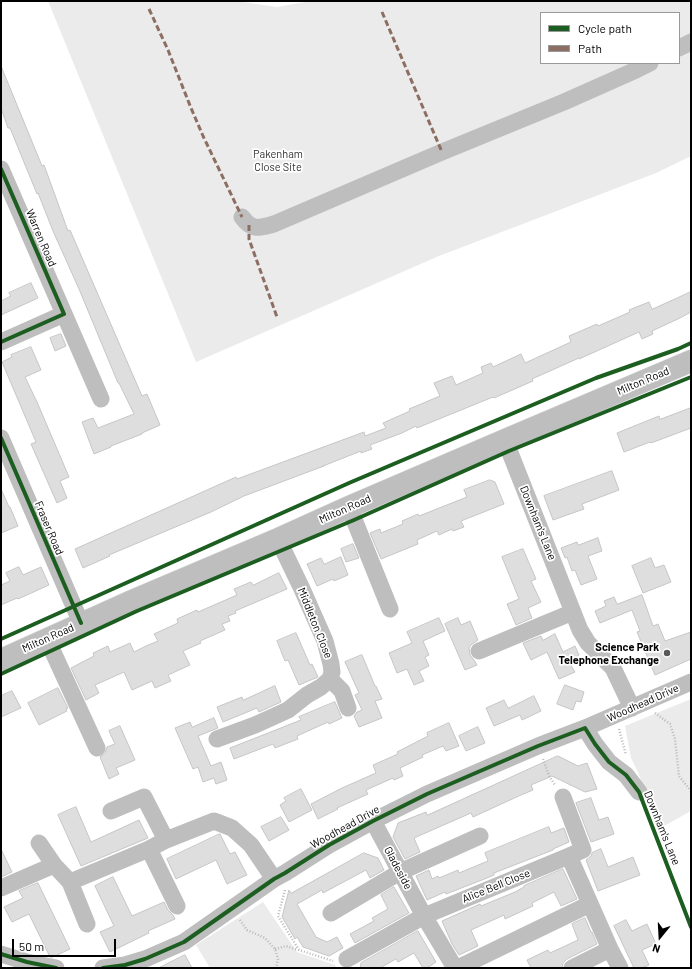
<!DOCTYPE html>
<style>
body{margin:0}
#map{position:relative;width:692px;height:969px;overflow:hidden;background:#fff;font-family:Barlow,sans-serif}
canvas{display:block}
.frame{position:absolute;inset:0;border:2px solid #000;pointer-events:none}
.legend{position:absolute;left:540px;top:12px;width:140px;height:52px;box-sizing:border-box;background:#fff;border:1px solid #999;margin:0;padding:5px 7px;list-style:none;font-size:12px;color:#000}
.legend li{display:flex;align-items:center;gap:8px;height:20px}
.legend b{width:20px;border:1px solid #999}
.north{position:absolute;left:640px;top:917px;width:40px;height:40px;-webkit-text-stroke:3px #fff;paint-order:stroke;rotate:198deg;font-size:11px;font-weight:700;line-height:16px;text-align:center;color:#000}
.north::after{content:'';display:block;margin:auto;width:14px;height:18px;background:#000;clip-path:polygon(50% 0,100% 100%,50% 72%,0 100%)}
.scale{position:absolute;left:12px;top:939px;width:104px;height:18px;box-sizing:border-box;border:2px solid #000;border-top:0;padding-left:5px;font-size:12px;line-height:14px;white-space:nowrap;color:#000;-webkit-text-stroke:3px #fff;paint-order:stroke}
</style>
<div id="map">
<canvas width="692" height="969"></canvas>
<div class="frame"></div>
<ul class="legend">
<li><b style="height:5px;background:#1b5e20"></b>Cycle path</li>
<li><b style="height:5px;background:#8d6e63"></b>Path</li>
</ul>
<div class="north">N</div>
<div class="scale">50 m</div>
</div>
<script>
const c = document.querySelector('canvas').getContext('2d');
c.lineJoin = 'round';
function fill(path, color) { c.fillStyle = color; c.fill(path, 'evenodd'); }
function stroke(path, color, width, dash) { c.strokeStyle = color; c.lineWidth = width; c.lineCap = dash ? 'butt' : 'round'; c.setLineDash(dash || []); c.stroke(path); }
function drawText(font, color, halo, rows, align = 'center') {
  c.font = font + ' Barlow,sans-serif'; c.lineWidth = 3.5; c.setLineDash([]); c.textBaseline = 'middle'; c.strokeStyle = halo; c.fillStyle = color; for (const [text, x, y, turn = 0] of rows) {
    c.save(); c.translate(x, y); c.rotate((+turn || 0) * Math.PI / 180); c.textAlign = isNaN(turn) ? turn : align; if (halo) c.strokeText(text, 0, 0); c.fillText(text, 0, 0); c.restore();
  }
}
fill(new Path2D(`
 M48 1H236L277 7 311 1H691V156L656 173 439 256 196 362ZM541 13H679V63H541Z
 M691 699V811L657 830 638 772 631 758 625 726Z
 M263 902 297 952 335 965 336 968H210L196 945Z`), '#ebebeb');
const building = new Path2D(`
 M1 66 42 166 44 165 68 231 70 230 142 396 147 394 160 425 142 433V434L111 446V447L94 454 82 422 93 418 98 428 134 414 119 383H118L79 289 53 231 38 193 37 194 10 128H8L1 108Z
 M31 283 38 298 1 315V301L11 296 9 293Z
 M691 292V312L680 318 652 331 653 334 642 339 639 332 579 359V358L532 379 533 381 494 398 493 397 417 428 416 426 402 433 370 445 372 449 361 453V451L323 466H324L244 496 211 512 109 555 110 556 83 568 75 549 236 477 237 479 364 432 365 436 386 428 383 423 410 411 409 409 440 396 434 383 452 376 456 385 483 373 481 367 491 363 493 367 521 354 525 363 571 342 569 336 597 324 598 326 630 312 629 310 649 302 652 309Z
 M61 334 66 346 55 351 50 338Z
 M31 347 41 370 25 377 37 402 69 477 60 481 67 498 57 503 31 444 36 442 2 362 12 357 11 355Z
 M691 408V428L651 443 650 442 624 452 617 433 659 416 660 419Z
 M612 471 619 490 582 504 584 509 553 520 544 496Z
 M490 480 495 482 504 504 461 521 464 527 453 531 452 529 439 535 437 531 417 540 418 544 381 559 370 533 380 529 381 533 403 524 402 521 418 514 419 516 467 497 464 490Z
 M1 489 9 507H10L18 526 1 533Z
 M598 538 602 551 588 556 597 579 581 585 575 570 572 571 567 557 565 558 561 548 577 542 578 545Z
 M353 544 359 558 346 562 341 549Z
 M523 549 536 579 531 581 541 602 528 608 532 618 516 625 507 604 519 599 502 557Z
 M341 557 348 575 334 581 333 579 317 586 307 564 321 558 324 564Z
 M651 558 655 568 664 565 671 582 643 593 632 566Z
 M19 567 23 575 41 567 49 585 18 599 17 598 1 605V585L10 581 6 573Z
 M279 573 287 589 235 611 236 613 228 616 230 621 222 624 225 630 200 641 201 643 183 651 190 665 168 675 171 681 155 688 152 681 132 690 124 672 95 685 99 693 86 700 71 668 94 656 93 653 108 646 110 652 130 643 134 652 146 646 158 641 154 634 178 623 177 619 197 610 198 612 237 595 234 589 251 582 253 585Z
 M642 595 653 626 658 624 665 641 691 632V659L655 675 637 632 640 631 632 610 600 623 595 611 606 606 604 601 614 597 617 604Z
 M439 618 445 631 423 641 429 655 425 657 429 666 419 671 424 681 414 685 407 669 397 673 389 653 412 643 407 632Z
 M458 618 461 625 470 621 478 640 471 645 469 648 470 655 474 660 477 665 465 670 445 624Z
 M296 633 310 665 312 664 318 677 299 685 288 660 285 661 277 641Z
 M555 634 563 652 575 646 579 655 569 662 575 672 559 679 547 652 531 660 523 643 541 636 543 640Z
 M362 655 375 686H376L382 699 375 701 382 718 359 727 354 716 357 712 362 710 355 695 359 693 345 662Z
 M565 685 584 692 581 702 576 701 573 710 557 704Z
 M275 686 281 702 259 712 257 708 223 722 217 707 242 697 243 700Z
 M58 688 68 708 66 709 67 711 39 725 28 703Z
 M12 691 21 708 1 717V696Z
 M534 696 541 711 522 720 520 715 494 726 486 708 504 700 508 708Z
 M335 702 342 718 329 724 328 722 297 736 298 739 275 748 273 744 234 759 230 748 301 720 299 717Z
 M214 718 218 728 198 736 211 766 221 762 227 780 216 784 214 778 203 782 198 767 193 769 175 728 190 722 192 727Z
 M449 723 459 746 446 751 443 746 422 755 423 757 400 768 403 776 394 780 393 778 366 790 368 794 337 808 338 809 318 819 311 804 342 788 376 773 373 765 398 754 397 752 428 736 427 733Z
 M120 726 135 760 116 768 119 774 109 779 100 757 105 753 107 747 115 744 109 731Z
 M478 727 485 743 466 751 459 736Z
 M558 756 578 766 587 763 597 789 585 792 552 776 531 785 533 790 521 795 473 817 471 813 414 838 420 852 405 859 393 837 398 823 426 812 427 815Z
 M301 789 312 810 289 822 280 805 286 801 284 798Z
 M591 798 599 820 608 817 614 834 591 842 576 803Z
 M76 807 91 842 139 820 148 838 81 866 58 815Z
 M281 817 289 830 269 841 261 827Z
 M549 827 551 833 564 828 569 842 553 849V850L494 873V875L487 878 446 894 445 892 427 900 416 876 429 870 432 879 438 876 439 878 458 870 459 873 488 861 485 853Z
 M220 834 230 854 235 852 247 875 227 884 216 860 176 879 167 859Z
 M1 849 12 872 1 877Z
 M601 849 608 867 633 857 640 875 598 891 586 860 591 856 592 853Z
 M364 853 378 858 384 870 370 878 366 870 323 893 322 890 297 904 316 937 327 942 337 937 343 948 329 956 303 947 297 937 295 939 282 917 289 890 291 893Z
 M563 869 577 899 561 906 554 892 532 903 533 906 505 919 504 915 471 930 478 946 459 955 452 944 442 921 480 904 481 906 515 892 524 887V886Z
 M113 877 132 916 164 902 168 910 173 915 175 919 148 931 149 933 110 952 100 932 114 926 95 886Z
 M38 883 70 949 53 957H50L29 914 12 922 4 907 23 898 19 891Z
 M394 887 409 913 355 943 350 934 374 921 372 918 388 909 381 895Z
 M585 918 591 932H592L597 944 567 959 563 963 562 968H531L527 960 548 950 550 953 578 940 572 924Z
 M626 920 632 931 647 924 656 944 642 950 649 965 642 968H634L614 926Z
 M418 931 436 962 427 968H423L414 953 398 962 396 959 380 968H360L361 963Z
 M185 955 192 968H159Z`);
fill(building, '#dedede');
stroke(building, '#c6c6c6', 1);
const major = new Path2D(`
 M1 660 132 601 278 539 349 507 505 440 691 361`);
stroke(major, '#dbdbdb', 23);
stroke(new Path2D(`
 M655 713 670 724 675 739 679 776 691 791
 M619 729 626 755
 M543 759 549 776 555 785
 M285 890 278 916 299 950 333 961
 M240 920 247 930 265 938 275 949 278 959 276 968
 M275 949 286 946 298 950`), '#b9b9b9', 2.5, [1, 2]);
stroke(new Path2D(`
 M679 48 691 42
 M1 169 101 399
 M242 217C252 231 259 228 274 224L442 152 564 102 636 70 650 63
 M1 342 64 314
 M1 438 81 623
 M505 440 580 630 588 643 613 668 632 708
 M349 507 390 609
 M47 639 97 748
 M479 651 573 612
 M330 679 342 691 348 708
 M585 728 595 744 609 762 626 775 639 792
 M217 739 255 725 288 710 307 695 321 687 330 679 332 672 331 664 325 641 302 589 278 539
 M563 797 583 850 569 856
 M111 811 144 797 166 840
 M373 821 424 916 455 968
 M39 843 54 865
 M149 849 177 906
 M70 882 87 924
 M1 888 54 865 70 882 149 849 166 840 214 821 232 828 251 845 274 879
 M331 913 400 872 480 836
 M1 954 27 962 56 968
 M347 959 424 916 569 856 610 949 620 968
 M103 968 125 965 145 959 184 942 274 879 285 873 329 845 373 821 427 794 538 746 585 728 691 682
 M458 968 590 904
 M572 968 610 949`), '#bebebe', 17);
stroke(major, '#bebebe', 22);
stroke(new Path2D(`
 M149 9 168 50 191 108 203 136 242 217
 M382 12 442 152
 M249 225V239L277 317`), '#8d6e63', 3, [6, 3]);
stroke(new Path2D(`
 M1 169 64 314 1 342
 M1 438 81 623
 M1 639 349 483 596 378 678 349 691 343
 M1 674 137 611 354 520 509 451 691 377
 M1 954 27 962 56 968
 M103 968 125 965 145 959 184 942 274 879 285 873 329 845 373 821 427 794 538 746 585 728 595 744 609 762 626 775 639 792 691 927`), '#1b5e20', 4);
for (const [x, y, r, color] of [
 [667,653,4,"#595959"]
]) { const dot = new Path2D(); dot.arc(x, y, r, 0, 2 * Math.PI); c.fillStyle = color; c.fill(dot); stroke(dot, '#fff', 1.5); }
drawText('11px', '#313131', '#fff', [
 ["Pakenham",278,154],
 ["Close Site",278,167]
]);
drawText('11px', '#000', '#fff', [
 ["Warren Road",41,238,67],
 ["Milton Road",643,381,-23],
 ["Milton Road",345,509,-24],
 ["Downham's Lane",538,523,68],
 ["Fraser Road",49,528,67],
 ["Middleton Close",315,623,68],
 ["Milton Road",48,638,-24],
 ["Woodhead Drive",643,703,-24],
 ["Woodhead Drive",345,827,-29],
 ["Downham's Lane",662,828,68],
 ["Gladeside",398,868,62],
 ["Alice Bell Close",496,886,-22]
]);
drawText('bold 11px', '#000', '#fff', [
 ["Science Park",659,647],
 ["Telephone Exchange",659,660]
], 'right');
</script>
